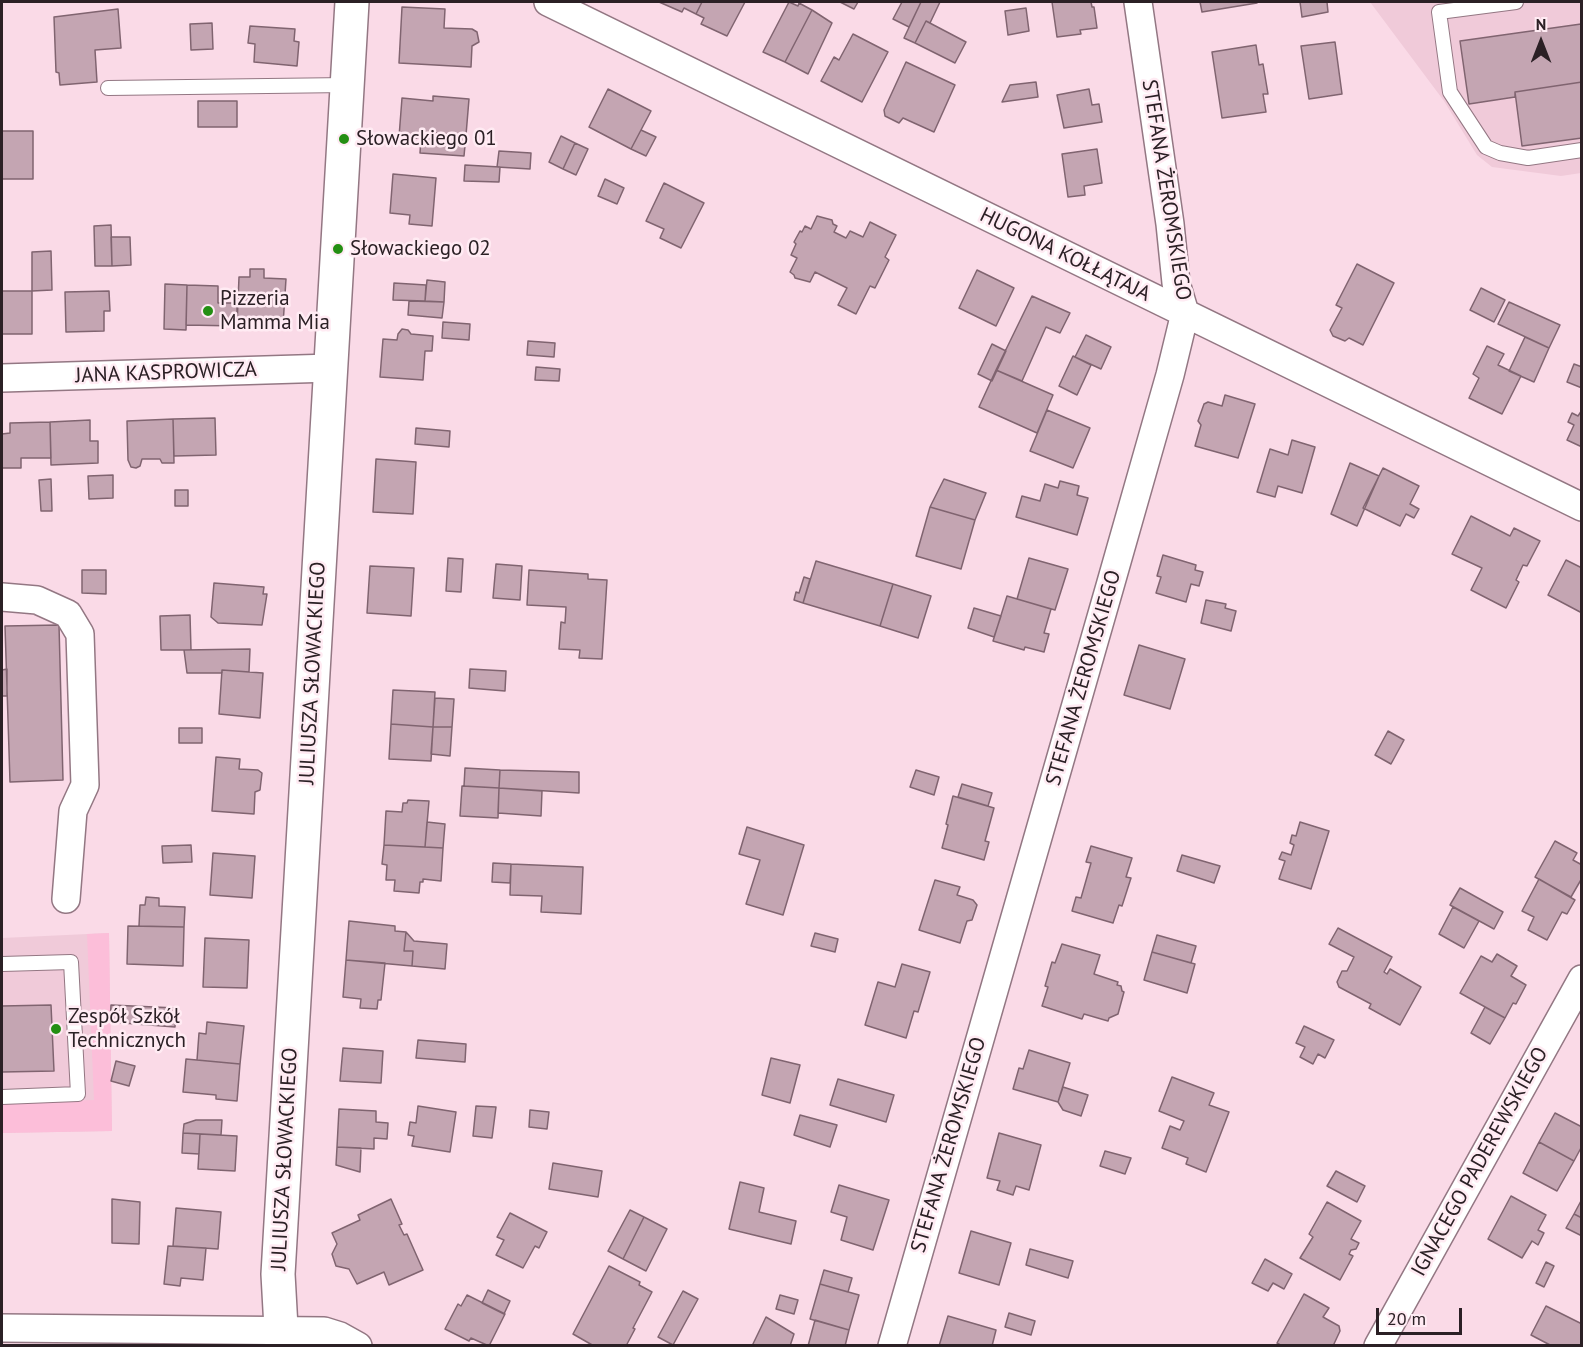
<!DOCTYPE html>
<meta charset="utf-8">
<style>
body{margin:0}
#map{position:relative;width:1583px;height:1347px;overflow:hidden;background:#fadae7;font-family:"PT Sans",sans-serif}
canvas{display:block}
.frame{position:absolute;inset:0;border:3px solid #2b2025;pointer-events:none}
.north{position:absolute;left:1511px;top:12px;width:60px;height:60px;-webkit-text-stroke:4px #ffebf3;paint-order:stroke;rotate:0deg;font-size:16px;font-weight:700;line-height:24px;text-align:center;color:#2b2025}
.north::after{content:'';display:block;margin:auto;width:21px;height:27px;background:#2b2025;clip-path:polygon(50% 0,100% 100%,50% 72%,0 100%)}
.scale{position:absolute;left:1376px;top:1308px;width:86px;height:27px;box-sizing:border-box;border:3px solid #2b2025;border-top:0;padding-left:8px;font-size:18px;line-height:21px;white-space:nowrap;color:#2b2025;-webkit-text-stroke:4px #ffebf3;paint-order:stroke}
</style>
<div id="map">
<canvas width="1583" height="1347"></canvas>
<div class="frame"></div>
<div class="north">N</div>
<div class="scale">20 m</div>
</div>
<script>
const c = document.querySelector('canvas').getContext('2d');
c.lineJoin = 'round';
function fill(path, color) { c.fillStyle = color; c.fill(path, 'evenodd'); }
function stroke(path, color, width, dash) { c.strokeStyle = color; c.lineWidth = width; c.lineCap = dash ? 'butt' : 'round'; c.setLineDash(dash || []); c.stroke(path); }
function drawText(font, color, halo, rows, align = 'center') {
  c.font = font + ' "PT Sans",sans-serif'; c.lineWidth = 5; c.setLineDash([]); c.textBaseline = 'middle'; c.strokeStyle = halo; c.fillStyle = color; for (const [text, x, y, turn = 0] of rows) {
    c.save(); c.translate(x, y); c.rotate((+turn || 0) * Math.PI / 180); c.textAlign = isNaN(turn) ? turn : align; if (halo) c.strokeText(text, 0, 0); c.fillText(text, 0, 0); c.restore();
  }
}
fill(new Path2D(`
 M1370 2H1581V173L1561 176 1492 167 1477 155 1444 101Z
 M109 933 112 1131 2 1133V938Z`), '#f0cad9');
fill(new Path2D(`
 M109 933 112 1131 2 1133V1103L94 1100 87 934Z`), '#fcbed9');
const building = new Path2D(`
 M659 2H702L696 14 684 8 682 12Z
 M702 2H745L727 36 701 24 704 18 696 14Z
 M789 2 798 6 799 3 812 10 785 62 763 52Z
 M840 2H858L854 9Z
 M902 2H921L909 27 893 19Z
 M921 2H940L930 23 926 21 915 43 904 38Z
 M1052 2H1091L1092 7H1094L1097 28 1080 30 1081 34 1057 37Z
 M1200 2H1257V3L1202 12Z
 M1300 2H1327L1328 12 1302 17Z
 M402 7 445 9 444 28 472 29 477 32 479 42 472 46 471 67 399 63Z
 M1026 8 1029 31 1008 35 1005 11Z
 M118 9 121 48 95 50 97 82 60 85 59 73 56 72 54 17Z
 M812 10 832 23 808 74 785 62Z
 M926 21 966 42 955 63 915 43Z
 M212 23 213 49 191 50 190 24Z
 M1581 24 1582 82 1515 92V97L1469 104 1460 41Z
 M250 26 295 29 294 41 299 42 297 66 254 62 255 44 248 43Z
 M853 34 888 52 862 102 821 81 834 57 839 60Z
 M1335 42 1342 94 1309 99 1301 46Z
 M1256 45 1259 65 1263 64 1268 94H1263L1266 112 1222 118 1212 52Z
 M906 62 955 85 934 132 903 118 899 123 885 116 884 110Z
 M1036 82 1038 97 1002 102 1010 85Z
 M1582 82V138L1522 146 1515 92Z
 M608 89 651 111 631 149 589 127Z
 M1089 89 1092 105 1099 104 1102 122 1064 128 1057 95Z
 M433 96 469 99 466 135 434 133 433 139 399 137 402 98 433 101Z
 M198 101H237V127H198Z
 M641 130 656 137 646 156 631 149Z
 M2 131H33V179H2Z
 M434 133 466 135 464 156 420 153 421 138 433 139Z
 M561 136 575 143 563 169 549 162Z
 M575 143 588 149 576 175 563 169Z
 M1097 149 1102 183 1084 186 1085 195 1068 197 1062 154Z
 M499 151 531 153 530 169 497 167Z
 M465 165 500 167 499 182 464 181Z
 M393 174 436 178 432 226 409 224 410 215 390 213Z
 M605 179 624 188 617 204 598 196Z
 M664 183 704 203 681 248 660 238 664 229 646 221Z
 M817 216 832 220 833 224 837 226 834 232 846 238 850 231 863 237 870 222 896 235 885 257 889 260 875 288 870 286 856 314 838 305 847 288 815 272 810 282 795 278 794 275 790 272 797 258 791 255 796 244 794 242 800 231 802 232 805 226 811 229Z
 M111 225 112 266H95L94 226Z
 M111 237H130L131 265 112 266Z
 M51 251 52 290 32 291V252Z
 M1357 264 1394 283 1363 345 1349 338 1345 341 1333 336 1330 330 1342 308 1336 305Z
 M250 269H264V278L286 279 283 325 237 326 239 277H250Z
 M977 270 1014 288 996 326 959 308Z
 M427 280 445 282 444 302 425 301Z
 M394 283 426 285 425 301 393 300Z
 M165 284 187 285 186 330 164 329Z
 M187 285 218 286V303H237V326L186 325Z
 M1481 288 1505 300 1494 322 1470 310Z
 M2 291H32V334H2Z
 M109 291 110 311H104V331L66 332 65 292Z
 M1032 296 1070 313 1060 333 1046 327 1022 381 996 370Z
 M409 301 444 302 442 318 408 315Z
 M1509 302 1560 325 1549 348 1498 324Z
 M443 322 470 324 469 340 442 338Z
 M402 329 408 330 411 334 433 336 432 351H425L423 380 380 377 383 339 397 340 398 334Z
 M1086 335 1111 347 1101 369 1075 357Z
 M1525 337 1549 348 1534 382 1509 371Z
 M528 341 555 343 554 357 527 355Z
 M992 344 1006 351 992 381 978 374Z
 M1487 346 1504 354 1498 365 1521 376 1502 414 1469 398 1479 378 1473 374Z
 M1073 356 1091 365 1077 395 1059 386Z
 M1574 364 1582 367V388L1567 382Z
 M536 367 560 369 559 381 535 380Z
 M996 370 1053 395 1037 433 979 407Z
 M1225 395 1255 404 1238 458 1195 446 1201 425 1198 421 1204 404 1208 402 1222 406Z
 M1047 410 1090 428 1073 468 1030 451Z
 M1582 410V447L1567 440 1574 425 1568 422 1572 413 1578 416Z
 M215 418 216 455 174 456 173 419Z
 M173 419 174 463H162L160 459H142L140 466 136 468 131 467 128 460 127 421Z
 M90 420V441H98V463L51 465 50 422Z
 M50 422 51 458H21V468H2V434L10 433V423Z
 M416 428 450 431 449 447 415 444Z
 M1292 440 1315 447 1302 493 1278 486 1275 497 1257 492 1270 449 1288 455Z
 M376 459 416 462 413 514 373 512Z
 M1350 463 1379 476 1357 526 1331 514Z
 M1383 468 1419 486 1410 504 1419 509 1414 518 1406 514 1400 526 1363 508Z
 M113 475V498L89 499 88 476Z
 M51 479 52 511H41L39 480Z
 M944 479 986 493 975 520 930 507Z
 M1060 481 1079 486 1077 495 1088 498 1077 535 1016 517 1022 496 1040 501 1045 484 1058 488Z
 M175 490H188V506H175Z
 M930 507 975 520 961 569 916 556Z
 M1471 516 1510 536 1514 528 1540 541 1527 566 1523 565 1516 580 1519 582 1506 608 1471 590 1482 568 1452 554Z
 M1163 555 1196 565 1195 570 1203 572 1199 586 1191 584 1186 602 1156 593 1161 577 1157 576Z
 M448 558 463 559 461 592 446 591Z
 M1029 558 1068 569 1055 610 1017 599Z
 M1566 560 1582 568V613L1548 595Z
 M816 561 893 584 880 626 803 603Z
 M496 564 522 566 520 600 493 598Z
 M370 566 414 568 411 616 367 613Z
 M82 570H106V594L82 593Z
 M529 570 588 574V579L607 580 602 659 579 658 580 650 559 649 561 622 565 623 566 607 527 605Z
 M804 577 810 579 803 603 794 600 796 592 799 593Z
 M214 583 264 587 263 594H267L262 625 218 623 211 617Z
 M893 584 931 596 918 638 880 626Z
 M1007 596 1051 609 1044 633 1049 634 1044 652 1025 647 1024 650 993 641Z
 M1206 600 1226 604 1225 608 1236 611 1231 631 1201 623Z
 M974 608 1001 616 994 637 968 628Z
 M190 615 191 650H161L160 616Z
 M59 625 63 780 10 782 5 626Z
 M1139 645 1185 659 1170 709 1124 695Z
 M250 649 249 672 222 670V673H187L184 650Z
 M7 669V696H2V670Z
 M470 669 506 671 505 691 469 688Z
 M222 670 263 673 260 718 219 714Z
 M393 690 435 692 433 727 391 724Z
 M435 698 454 699 452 727H433Z
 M391 724 433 727 431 761 389 759Z
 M433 727H452L450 756 431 754Z
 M179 728H202V743H179Z
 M1388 731 1404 740 1391 764 1375 755Z
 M216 757 240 759 239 769 258 770 262 773 260 790 255 792 254 814 212 811Z
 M465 768 500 770 499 788 464 786Z
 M500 770 579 772V793L499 788Z
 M916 770 939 777 934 795 910 787Z
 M962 784 992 793 988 806 958 797Z
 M462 786 499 788 498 818 460 816Z
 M499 788 542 791 541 816 498 813Z
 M953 796 994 808 985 841 989 842 984 860 942 848 948 825 946 824Z
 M408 800 429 801 425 847 384 845 386 811 402 812 403 803H407Z
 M427 822 445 824 443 848 425 847Z
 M1300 822 1329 831 1311 889 1279 879 1285 861 1279 859 1282 852 1291 855 1294 845 1290 843 1292 835 1296 836Z
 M747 827 804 845 783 915 746 904 760 860 739 854Z
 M1555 841 1577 853 1573 860 1582 865V878L1571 897 1535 877Z
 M191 845 192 862 163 863 162 846Z
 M384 845 443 848 441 881 423 879V882H420L419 893 394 891 395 880H386L387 865 382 864Z
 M1091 846 1132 858 1126 877 1131 878 1122 906 1119 905 1113 923 1072 911 1076 897 1081 898 1091 863 1086 862Z
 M213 853 255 856 252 898 210 895Z
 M1182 855 1220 866 1214 883 1177 871Z
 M493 863 511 864 510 883 492 882Z
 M511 864 583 867 581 914 541 912 542 896 510 895Z
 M1539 879 1575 900 1567 914 1562 912 1547 940 1528 930 1534 917 1522 911Z
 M935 880 960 887 957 895 973 900 977 905 972 920 967 921 960 943 919 930Z
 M1460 888 1503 912 1494 929 1450 905Z
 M146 897 159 898V906L185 907 184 927 139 926 140 905H145Z
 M1453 907 1479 921 1464 948 1439 934Z
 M349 921 395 926V931L406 932 404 951H413L412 966 346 960Z
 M128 926 184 927 183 966 127 964Z
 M1338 928 1392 957 1384 972 1387 974 1390 969 1421 987 1400 1025 1369 1008 1371 1004 1339 987 1337 982 1342 971H1347L1354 957 1329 944Z
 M406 932 414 941 447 944 445 969 412 966 413 951H404Z
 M815 933 838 939 835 952 811 946Z
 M1157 935 1196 946 1191 963 1152 952Z
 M205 938 249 940 247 988 203 987Z
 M1062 944 1100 955 1094 974 1118 982 1117 985 1121 986 1122 991 1124 992 1118 1014 1109 1018 1108 1021 1084 1014 1082 1019 1042 1006 1048 987 1045 986 1052 962 1055 963Z
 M1152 952 1195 964 1187 993 1144 980Z
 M1497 954 1517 966 1511 976 1526 985 1516 1004 1513 1003 1505 1018 1460 993 1481 956 1492 962Z
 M346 960 385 963 381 1000H378L377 1009 360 1008 361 999 343 997Z
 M902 964 930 972 918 1012 914 1011 906 1038 865 1025 878 982 895 987Z
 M51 1005 54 1071 2 1072V1006Z
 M111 1005 176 1008 175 1027 110 1022Z
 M1485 1007 1505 1018 1490 1044 1471 1033Z
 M207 1022 244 1026 240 1064 197 1060 199 1033 206 1034Z
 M1304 1026 1334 1040 1325 1058 1318 1054 1313 1064 1300 1057 1305 1047 1296 1043Z
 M418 1040 466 1044 465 1062 416 1058Z
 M343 1048 383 1051 381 1083 340 1081Z
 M1029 1050 1070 1063 1058 1102 1013 1089 1019 1068 1023 1069Z
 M771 1058 800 1065 790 1103 762 1095Z
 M186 1059 240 1064 237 1101 216 1099V1095L183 1092Z
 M116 1061 135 1066 129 1086 111 1081Z
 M1172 1077 1214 1093 1209 1105 1229 1112 1206 1172 1186 1164 1188 1158 1162 1148 1170 1126 1180 1130 1184 1121 1159 1111Z
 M838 1079 894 1095 886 1122 830 1105Z
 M1063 1087 1088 1095 1081 1116 1063 1110 1058 1102Z
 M418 1106 456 1112 450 1152 412 1146 414 1136 408 1135 410 1122 416 1123Z
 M476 1106 496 1107 492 1138 473 1136Z
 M339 1109 376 1111V1122L388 1123 387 1139 374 1138V1149L337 1147Z
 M530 1110 549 1112 547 1129 529 1127Z
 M1555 1113 1582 1127V1146L1574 1161 1539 1142Z
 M800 1115 837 1125 830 1147 794 1135Z
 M196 1120H222L221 1135 183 1133 184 1124Z
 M183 1133 200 1134 199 1154 182 1153Z
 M999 1133 1041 1145 1029 1190 1016 1186 1013 1195 997 1190 1000 1181 987 1178Z
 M200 1134 237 1136 235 1171 198 1169Z
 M1539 1142 1574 1161 1557 1191 1523 1173Z
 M337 1147 361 1148 360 1172 336 1165Z
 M1105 1151 1131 1158 1125 1174 1100 1166Z
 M553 1163 602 1171 598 1197 549 1189Z
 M1336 1171 1365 1186 1357 1202 1327 1186Z
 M740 1182 764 1188 759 1212 796 1221 791 1244 729 1229Z
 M839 1185 889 1200 873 1250 841 1240 847 1217 831 1212Z
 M1511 1196 1546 1215 1538 1230 1544 1233 1538 1245 1532 1241 1522 1258 1488 1239Z
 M112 1199 140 1202 139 1244 112 1243Z
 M391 1199 402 1224 399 1225 404 1235 407 1234 423 1270 389 1285 384 1272 357 1284 349 1269 336 1266 332 1254 337 1244 332 1233 360 1220 358 1215Z
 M1582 1199V1218L1574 1214Z
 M1327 1202 1361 1221 1351 1239 1359 1243 1356 1249 1351 1250 1349 1254 1353 1256 1340 1280 1300 1258 1313 1237 1309 1234Z
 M176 1208 221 1212 218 1249 173 1246Z
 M630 1210 644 1217 623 1259 608 1251Z
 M510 1213 547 1232 539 1248 535 1246 523 1268 496 1255 504 1240 497 1237Z
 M1574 1214 1582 1218V1236L1566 1228Z
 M644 1217 667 1229 646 1271 623 1259Z
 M971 1231 1011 1243 999 1285 959 1273Z
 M168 1246 206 1248 203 1280 181 1278 180 1286 164 1284Z
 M1030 1249 1073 1261 1068 1278 1026 1265Z
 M1265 1259 1292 1274 1284 1289 1273 1283 1268 1291 1252 1283Z
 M1546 1262 1554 1266 1544 1287 1536 1283Z
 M609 1266 640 1282 639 1285 652 1292 633 1328 635 1329 626 1346H594L573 1334Z
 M824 1270 852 1278 848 1292 820 1284Z
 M820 1284 859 1295 849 1330 810 1319Z
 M488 1290 510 1301 504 1314 482 1303Z
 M683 1291 698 1299 673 1345 658 1337Z
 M1304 1294 1329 1308 1323 1317 1339 1326 1340 1331 1333 1346H1282L1277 1343Z
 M467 1295 505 1314 489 1346 471 1338 469 1341 445 1329 458 1304 461 1306Z
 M780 1295 798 1300 794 1314 776 1309Z
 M1546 1306 1582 1324 1581 1346H1552L1531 1335Z
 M1009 1313 1035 1321 1031 1335 1005 1327Z
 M948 1316 996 1330 992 1346H939Z
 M766 1317 794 1334 790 1346H752Z
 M815 1320 849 1330 845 1346H808Z`);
fill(building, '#c4a5b2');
stroke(building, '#806470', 1.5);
const lane = new Path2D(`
 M1516 2 1439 12 1450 92 1486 147 1500 153 1528 158 1582 150
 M108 88 347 85
 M2 964 71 962 78 1094 2 1097`);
const street = new Path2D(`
 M548 2 1582 507
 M2 378 331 368
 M2 597 37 600 68 614 80 634 85 785 73 811 66 899
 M2 1328 324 1331 340 1336 358 1346
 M892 1346 1110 586 1170 375 1185 313 1176 283 1170 224 1138 2
 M1378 1346 1582 979`);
const secondary = new Path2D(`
 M282 1346 278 1274 352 2`);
stroke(lane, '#937783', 16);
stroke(street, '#937783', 30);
stroke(secondary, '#937783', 36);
stroke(lane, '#fff', 14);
stroke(street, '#fff', 27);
stroke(secondary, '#fff', 33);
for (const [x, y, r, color] of [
 [344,139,6,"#248f13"],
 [338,249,6,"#248f13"],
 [208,311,6,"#248f13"],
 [56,1029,6,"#248f13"]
]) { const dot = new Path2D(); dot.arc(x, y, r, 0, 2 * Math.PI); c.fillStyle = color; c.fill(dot); stroke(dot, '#ffebf3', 2); }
drawText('21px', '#2b2025', '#ffebf3', [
 ["Słowackiego 01",356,139],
 ["Słowackiego 02",350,249],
 ["Pizzeria",220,299],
 ["Mamma Mia",220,323],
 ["Zespół Szkół",68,1017],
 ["Technicznych",68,1041]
], 'left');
drawText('21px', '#2b2025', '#ffebf3', [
 ["STEFANA ŻEROMSKIEGO",1166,190,81],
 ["HUGONA KOŁŁĄTAJA",1065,255,26],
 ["JANA KASPROWICZA",166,373,-2],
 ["JULIUSZA SŁOWACKIEGO",313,673,-87],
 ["STEFANA ŻEROMSKIEGO",1084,678,-74],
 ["STEFANA ŻEROMSKIEGO",949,1145,-74],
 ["JULIUSZA SŁOWACKIEGO",285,1159,-87],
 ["IGNACEGO PADEREWSKIEGO",1480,1162,-61]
]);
</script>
